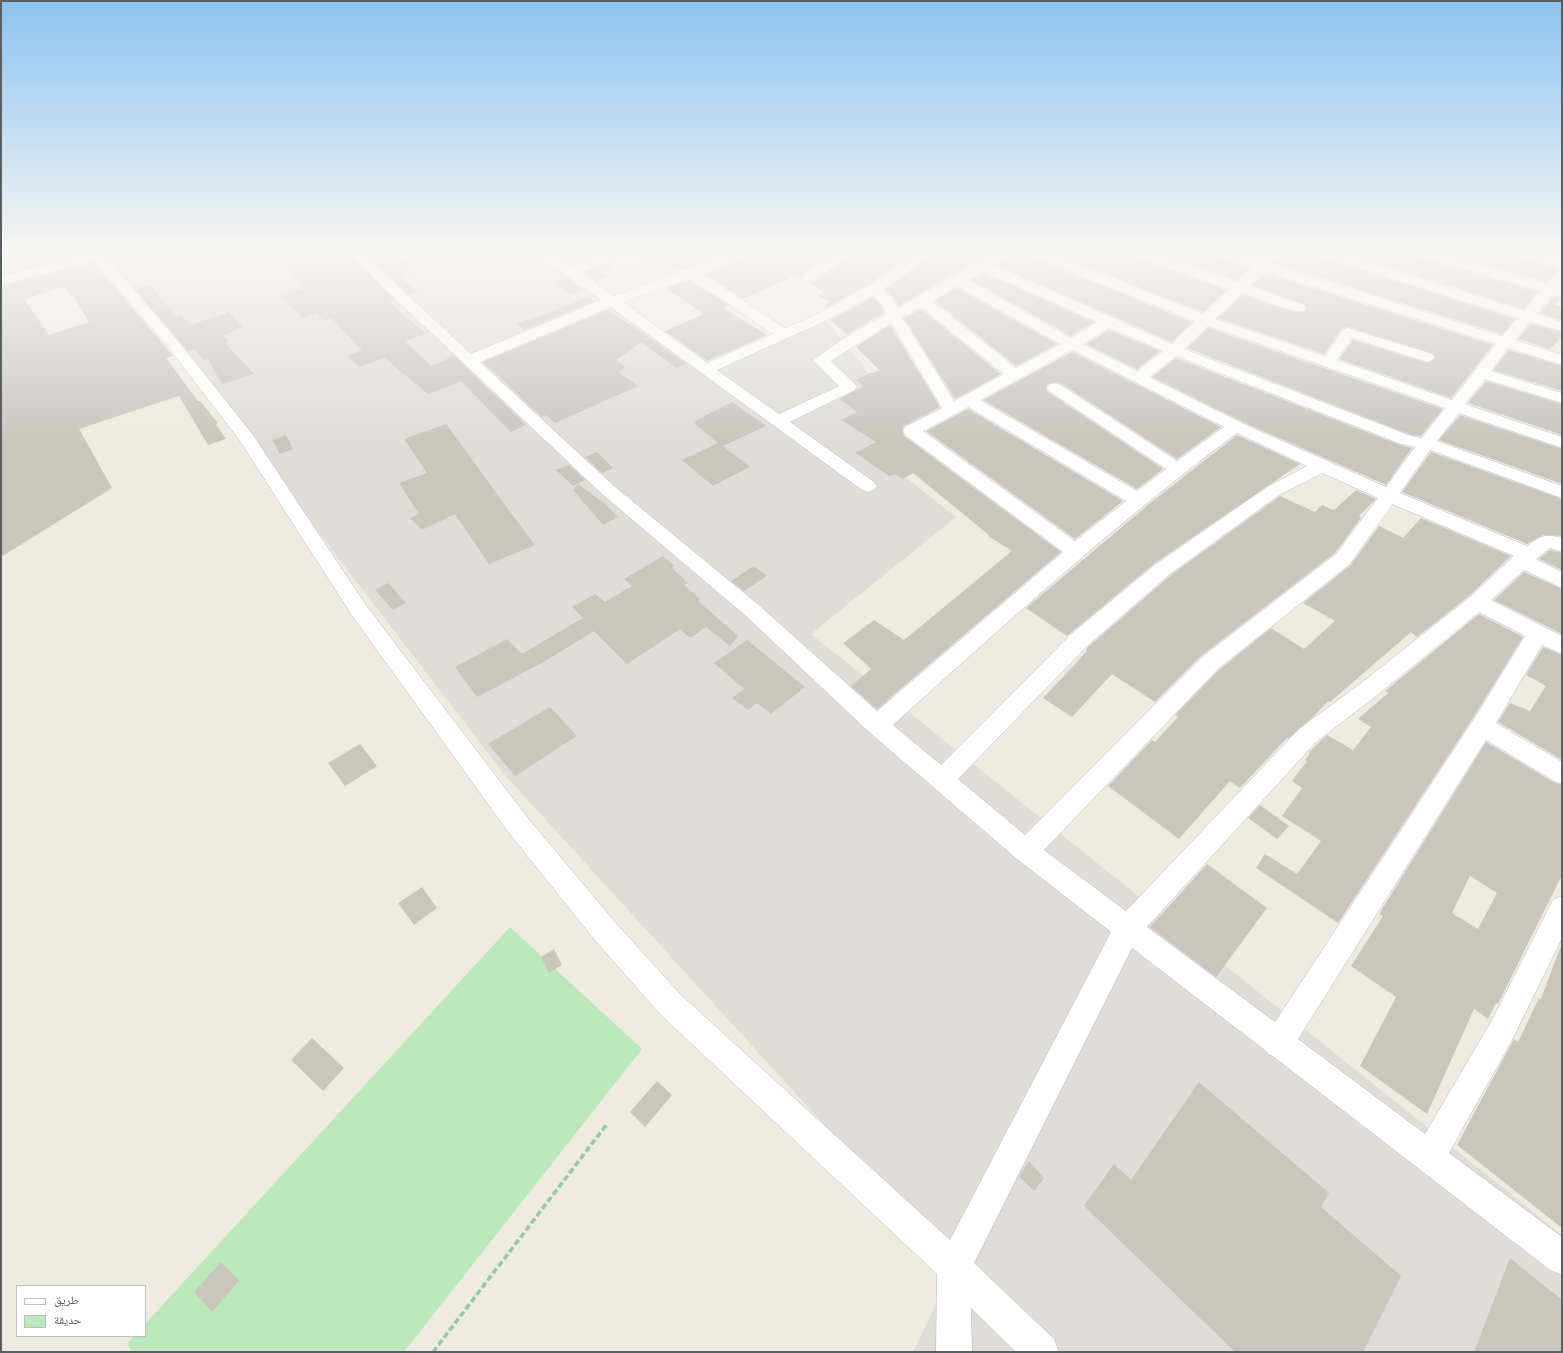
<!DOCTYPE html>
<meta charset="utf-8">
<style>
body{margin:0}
#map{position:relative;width:1563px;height:1353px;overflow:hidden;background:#efebe1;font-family:Jost,"Noto Naskh Arabic",sans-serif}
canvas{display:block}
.frame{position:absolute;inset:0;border:2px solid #5a5f64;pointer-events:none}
.legend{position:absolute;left:16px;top:1285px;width:130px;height:52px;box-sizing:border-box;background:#fff;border:1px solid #bdbfc1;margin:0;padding:5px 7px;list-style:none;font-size:12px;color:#5a5f64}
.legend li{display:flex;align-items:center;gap:8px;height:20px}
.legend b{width:20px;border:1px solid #bdbfc1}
</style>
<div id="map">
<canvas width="1563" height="1353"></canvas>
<div class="frame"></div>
<ul class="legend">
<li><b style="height:5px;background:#fff"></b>طريق</li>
<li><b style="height:11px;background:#bce9bb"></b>حديقة</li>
</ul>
</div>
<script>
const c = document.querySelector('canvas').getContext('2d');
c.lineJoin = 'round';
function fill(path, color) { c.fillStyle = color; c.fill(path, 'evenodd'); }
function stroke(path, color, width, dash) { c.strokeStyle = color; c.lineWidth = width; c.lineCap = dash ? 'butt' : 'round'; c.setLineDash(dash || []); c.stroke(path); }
fill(new Path2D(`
 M1 253H612L570 273 612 302 709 363 825 320 856 356 875 383 876 424 874 452 956 517 811 634 1562 1235V1352H913L954 1267 504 774 247 439 97 255 1 281Z`), '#dfddd6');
fill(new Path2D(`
 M510 927 642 1049 404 1352H132L127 1344 134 1336H145V1324Z`), '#bce9bb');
fill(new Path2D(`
 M289 253H346L395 300 389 302 425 334 405 341 431 366 454 356 526 425 511 432 461 381 428 394 385 358 359 367 348 356 362 350 331 318 324 321 317 314 303 318 281 296 305 288 274 257Z
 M364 253H396L414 266 407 268 414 274 402 278 418 292 410 295Z
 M584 253 590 256 572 265 564 259Z
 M638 253H725L681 271 638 254Z
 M749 253H836L803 273 801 278 797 275 743 299 705 274 747 257Z
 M856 253H916L869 284 828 306 826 305 831 302 818 296 824 292 807 282 815 281Z
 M936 253H989L899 306 895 299 885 289Z
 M1008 253H1029L1031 257 1192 322 1172 342 996 265Z
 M1053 253H1132L1135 257 1227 290 1203 312Z
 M1158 253H1215L1218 257 1250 268 1237 280Z
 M1284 253H1317L1320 257 1515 319 1502 334 1274 263Z
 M1344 253H1415L1418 257 1538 292 1524 309Z
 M1444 253H1516L1519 257 1559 269 1547 282Z
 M93 262 173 356 166 358 198 401H200L218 423 216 424 226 439 208 445 179 396 79 429 112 488 1 557V286ZM64 287 71 297 73 296 89 322 49 335 24 299Z
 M605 263 614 268 603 273 609 276 596 282 583 273Z
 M984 273 1094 322 1071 336 971 280Z
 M1265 273 1493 345 1451 398 1339 359 1353 340 1427 363 1436 358 1432 353 1348 327 1342 328 1324 354 1218 318 1242 295 1294 312H1305L1307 307 1304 304 1252 285Z
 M565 277 583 289 571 295 553 281Z
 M690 280 728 305 723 308 767 335 707 361 665 331 704 314 665 288Z
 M150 285 177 317 181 315 190 325 229 312 243 328 223 335 229 342 226 344 254 374 222 384 208 359 204 360 194 349 188 351 135 289Z
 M957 288 1057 344 1016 366 935 301Z
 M589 297 595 301 524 330 517 324Z
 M873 297 881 305 884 313 847 334 830 320Z
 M1554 297 1561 298 1554 305 1562 307V320L1540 313Z
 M921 309 1001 374 955 399 904 318Z
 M608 310 648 337 644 341 650 338 686 364 676 368 642 342 616 360 626 368 618 372 638 386 555 423 546 415 542 417 483 362Z
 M1531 324 1562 332V337L1550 349 1562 353 1518 339Z
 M890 325 940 407 904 426 902 430 904 436 1061 552 877 709 851 686 871 669 843 643 874 620 904 640 1012 551 988 536 989 535 913 473 903 479 894 474 889 476 855 453 876 442 842 420 857 412 840 399 864 386 856 380 870 373 880 371 856 347Z
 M1208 328 1443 409 1421 436 1411 435 1187 348Z
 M1109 330 1160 351 1137 369 1086 344Z
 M1509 350 1562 366V391L1493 370Z
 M1072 352 1221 427 1177 459 1062 384 1055 382 1048 384 1046 389 1048 392 1163 469 1137 489 983 400Z
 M1176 358 1400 445 1412 448 1386 485 1245 423 1152 377Z
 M1486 381 1562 404V435L1468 403Z
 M732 402 766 426 723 446 750 467 713 486 682 460 718 443 693 422Z
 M968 409 1123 501 1075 539 926 431Z
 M1460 415 1562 449V484L1439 440Z
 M446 424 511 513 535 545 489 564 455 514 422 530 410 518 419 514 399 483 427 473 404 439Z
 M286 435 293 449 280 454 272 440Z
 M1237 435 1300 464 1155 563 1067 636 1026 608 1149 504Z
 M597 452 613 468 602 473 585 457Z
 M1431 452 1562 499V536L1543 535 1527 544 1402 492Z
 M569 465 585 480 573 486 556 470Z
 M578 484 605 504 618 517 603 525 573 490Z
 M1356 490 1376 499 1359 516 1361 518 1335 553 1201 656 1155 702 1112 674 1072 717 1043 698 1081 658H1080L1087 651 1086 650 1088 647 1171 575 1280 496 1315 512 1322 505 1334 510Z
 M1421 518 1511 556 1469 596 1417 637 1411 632 1330 702 1328 701 1312 718 1288 739 1287 738 1240 788 1230 781 1179 839 1108 786 1152 740 1155 742 1178 717 1175 715 1219 670 1271 628 1304 649 1335 621 1303 603 1351 565 1379 526 1403 538Z
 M1550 550 1562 553V570L1539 559Z
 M663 556 675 566 672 568 688 583 684 585 700 599 698 601 738 636 730 646 706 627 690 638 680 629 627 664 594 631 542 663 477 697 455 667 507 639 522 654 583 618 572 607 595 594 605 602 632 586 624 579Z
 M754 566 767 576 744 591 731 581Z
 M1524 572 1562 589V634L1494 600Z
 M388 583 406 603 393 610 375 590Z
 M1479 614 1523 637 1473 718 1338 923 1256 868 1265 854 1297 874 1321 841 1282 816 1302 788 1292 781 1307 761 1305 760 1310 753 1309 752 1327 735 1353 750 1371 727 1358 719 1388 693 1385 691Z
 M747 640 805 687 771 714 757 703 748 710 732 698 744 689 714 663Z
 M1543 647 1562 655V760L1498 722 1510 703 1530 711 1546 686 1526 675Z
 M550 707 577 736 515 776 488 744Z
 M1486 742 1553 782 1562 785V875L1498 1004 1496 1003 1488 1019 1474 1009 1427 1114 1360 1066 1396 997 1351 966 1383 916 1379 914ZM1470 876 1497 893 1478 929 1452 913Z
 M360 744 377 766 345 786 328 763Z
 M1260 805 1289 826 1277 839 1248 818Z
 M1207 864 1267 908 1216 977 1150 927Z
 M422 887 437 908 414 925 398 903Z
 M1560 948H1562V1228L1457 1145 1514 1039 1518 1042 1539 998 1541 999Z
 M554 949 562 965 549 973 541 957Z
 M312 1038 344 1068 323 1091 291 1060Z
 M657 1081 672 1095 645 1127 630 1112Z
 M1199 1082 1329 1193 1321 1207 1401 1276 1363 1352H1235L1084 1206 1114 1164 1131 1180Z
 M1029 1161 1044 1178 1034 1191 1019 1176Z
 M1510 1258 1562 1300V1352H1474Z
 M221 1262 239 1281 212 1312 194 1292Z`), '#cac6be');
const minor = new Path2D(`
 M88 253H110L105 256 179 342 253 435 365 604 527 817 614 921 681 995 950 1240 1111 932 1017 859 869 732 746 616 602 494 347 253H362L471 354 601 300 534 253H550L571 267 601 253H619L617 256 580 273 614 296 687 270 729 253H748L746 256 702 274 785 328 815 315 870 285 919 253H935L883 289 894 300 898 308 978 263 992 253H1007L993 265 1172 344 1195 321 1032 256 1030 253H1049L1203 314 1230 289 1135 256 1133 253H1153L1237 282 1253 267 1218 256 1216 253H1237L1260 260 1267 253H1282L1271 264 1502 336 1518 318 1320 256 1318 253H1339L1524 311 1541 291 1418 256 1416 253H1438L1547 284 1557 273 1562 272V285L1559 288 1562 289V297L1553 295 1537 314 1562 322V331L1530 322 1515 340 1562 355V365L1508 348 1491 371 1562 393V403L1485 379 1465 404 1562 437V448L1459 413 1437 441 1562 486V498L1430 450 1400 493 1527 546C1542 535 1544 534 1562 538V552L1550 548 1536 559 1562 572V588L1524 570 1491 600 1562 636V654L1542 645 1496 723 1562 762V784L1554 781 1486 740 1298 1039 1425 1134 1491 1022 1553 900 1562 896V938L1511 1042 1449 1153 1562 1237V1275L1550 1270 1274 1057 1268 1054 1266 1051 1132 948 974 1263 1054 1339 1059 1352H1016L971 1308 972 1352H936L937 1274 661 1015 594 939 509 833 351 614 240 441 169 348 94 260 1 285V277ZM984 271 1097 322 1071 338 968 280ZM1265 271 1496 344 1452 400 1337 360 1352 338 1427 362 1432 360 1435 357 1432 354 1348 328 1343 329 1325 356 1215 319 1242 293 1294 311H1304L1306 308 1304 305 1249 286ZM690 278 773 334 707 363 623 302ZM957 286 1060 344 1016 368 932 301ZM873 295 882 304 886 314 846 337 813 360 839 386 779 414 717 370 825 321ZM611 307 862 490 868 492 874 490 877 486 874 482 790 422 855 390 857 387 855 384 831 361 891 323 942 408 905 427 903 431 905 435 1063 552 877 711 760 606 614 486 480 362ZM921 307 1004 374 954 401 902 317ZM1208 326 1445 408 1422 438 1411 436 1184 349ZM1109 328 1163 351 1137 371 1083 344ZM1072 350 1224 427 1177 461 1061 385 1055 383 1049 385 1047 388 1049 391 1166 469 1137 491 980 400ZM1176 356 1401 444 1415 447 1386 487 1244 424 1149 377ZM968 407 1126 501 1075 541 923 431ZM1237 433 1307 466 1267 487 1156 564 1071 634 941 765 893 725C1005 624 1116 523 1237 433ZM1322 473 1378 498 1336 554 1202 657 1025 835 958 779 1087 646 1170 574 1279 495ZM1392 504 1514 556 1470 597 1360 684 1299 729 1126 911 1044 850 1218 669 1350 564ZM1479 612 1525 636 1474 719 1275 1022 1147 927 1315 743 1376 696Z
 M839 253H855L814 280H804L802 277 804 274Z
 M1517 253H1539L1562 260V268L1519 256Z`);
stroke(minor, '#b7bac0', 1);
stroke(new Path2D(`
 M433 1352 607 1124`), '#94caa1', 3.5, [6, 3]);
fill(minor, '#fff');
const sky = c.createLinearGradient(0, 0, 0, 442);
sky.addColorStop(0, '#8bc3f1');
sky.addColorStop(0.57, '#f8f6f2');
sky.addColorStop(1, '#f8f6f200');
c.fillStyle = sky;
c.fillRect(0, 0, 1563, 442);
</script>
